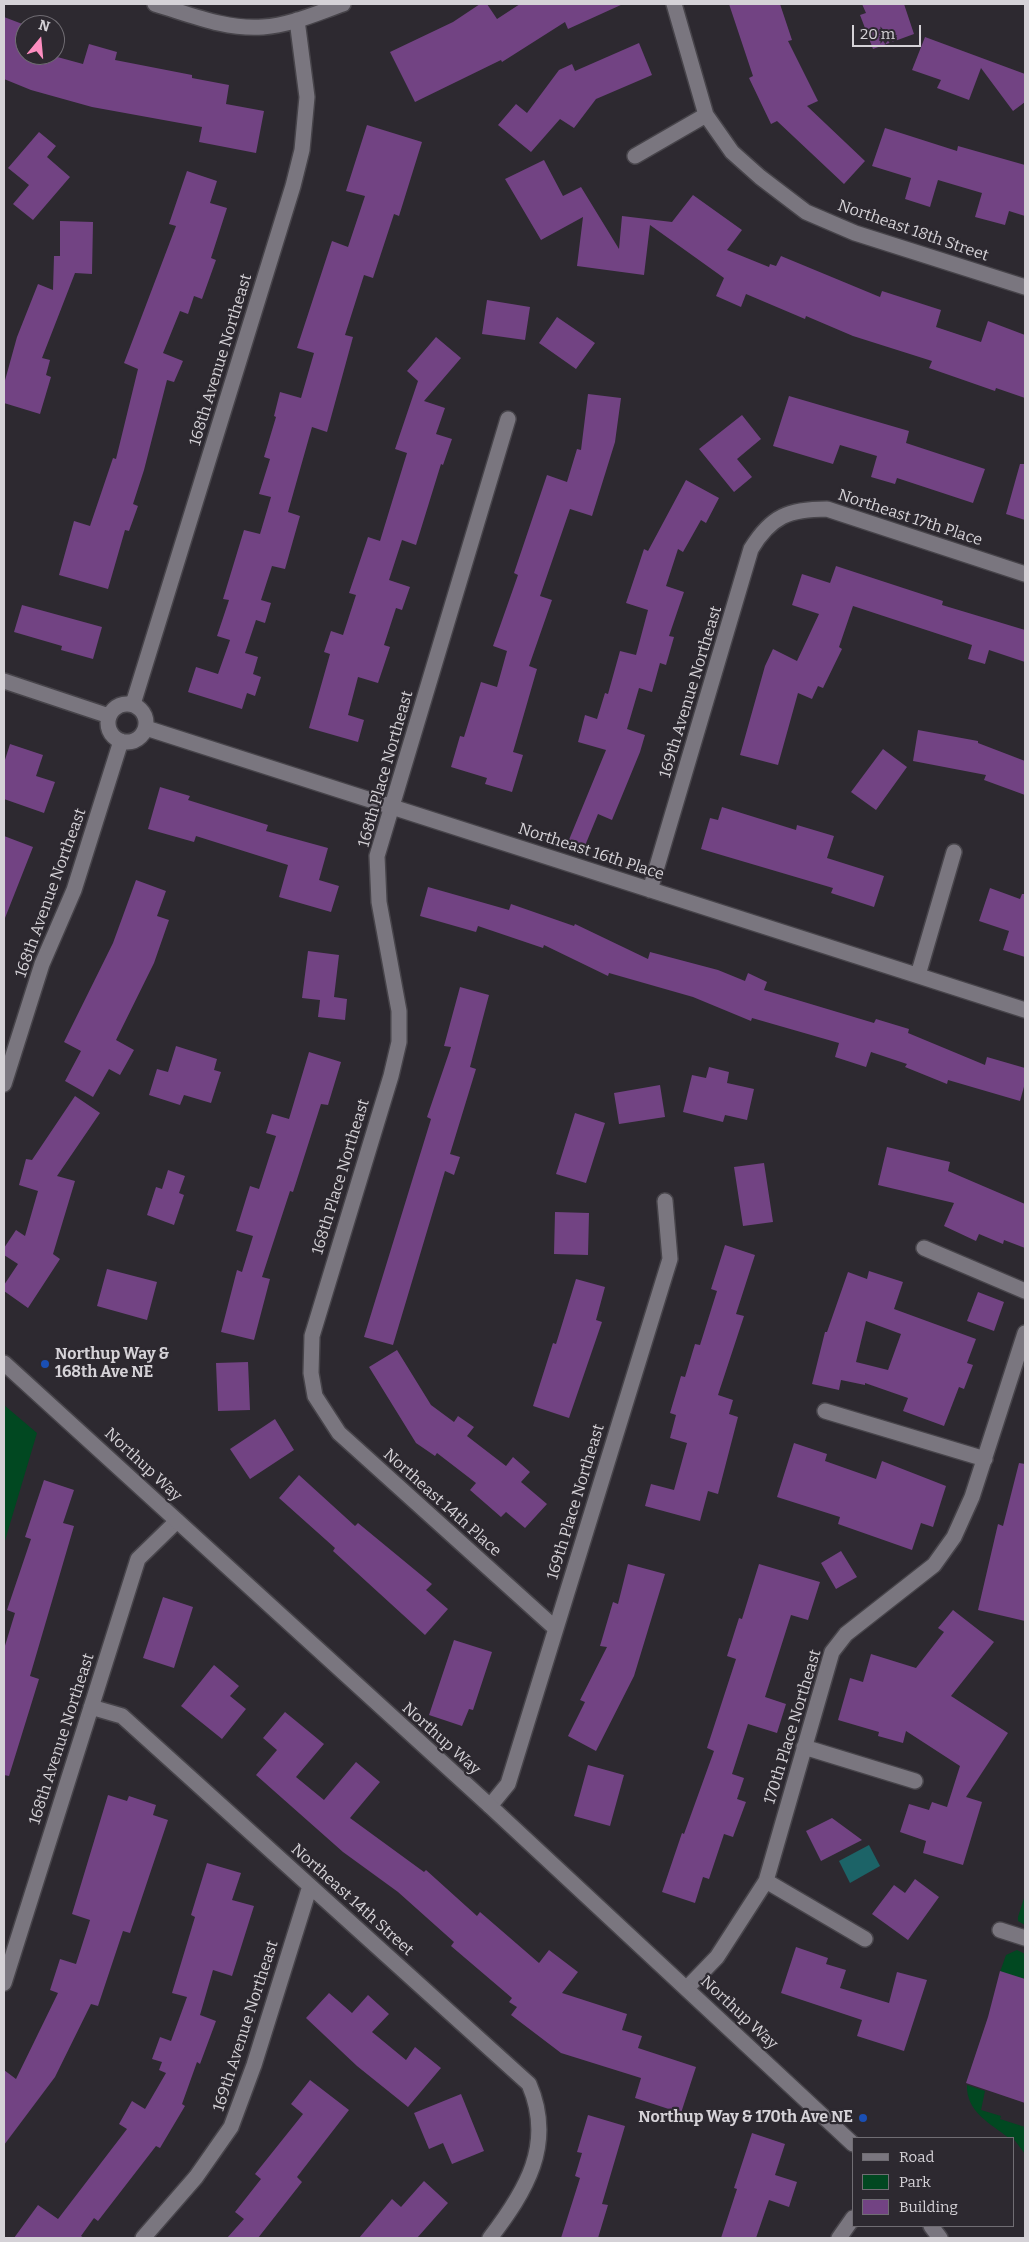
<!DOCTYPE html>
<style>
body{margin:0}
#map{position:relative;width:1029px;height:2242px;overflow:hidden;background:#2d2930;font-family:Bitter,serif}
canvas{display:block}
.frame{position:absolute;inset:0;border:5px solid #d5d2d7;pointer-events:none}
.legend{position:absolute;left:852px;top:2137px;width:162px;height:90px;box-sizing:border-box;background:#2d2930;border:1px solid #706d73;margin:0;padding:6px 9px;list-style:none;font-size:15px;color:#d5d2d7}
.legend li{display:flex;align-items:center;gap:10px;height:25px}
.legend b{width:25px;border:1px solid #706d73}
.north{position:absolute;left:15px;top:15px;width:50px;height:50px;box-sizing:border-box;background:#2d2930;border:1px solid #706d73;border-radius:50%;rotate:17deg;font-size:14px;font-weight:700;line-height:20px;text-align:center;color:#d5d2d7}
.north::after{content:'';display:block;margin:auto;width:18px;height:22px;background:#fd8ec0;clip-path:polygon(50% 0,100% 100%,50% 72%,0 100%)}
.scale{position:absolute;left:852px;top:25px;width:69px;height:22px;box-sizing:border-box;border:2px solid #d5d2d7;border-top:0;padding-left:6px;font-size:15px;line-height:18px;white-space:nowrap;color:#d5d2d7;-webkit-text-stroke:4px #2d2930;paint-order:stroke}
</style>
<div id="map">
<canvas width="1029" height="2242"></canvas>
<div class="frame"></div>
<ul class="legend">
<li><b style="height:6px;background:#7a767f"></b>Road</li>
<li><b style="height:14px;background:#014821"></b>Park</li>
<li><b style="height:14px;background:#724383"></b>Building</li>
</ul>
<div class="north">N</div>
<div class="scale">20 m</div>
</div>
<script>
const c = document.querySelector('canvas').getContext('2d');
c.lineJoin = 'round';
function fill(path, color) { c.fillStyle = color; c.fill(path, 'evenodd'); }
function stroke(path, color, width, dash) { c.strokeStyle = color; c.lineWidth = width; c.lineCap = dash ? 'butt' : 'round'; c.setLineDash(dash || []); c.stroke(path); }
function drawText(font, color, halo, rows, align = 'center') {
  c.font = font + ' Bitter,serif'; c.lineWidth = 4.5; c.setLineDash([]); c.textBaseline = 'middle'; c.strokeStyle = halo; c.fillStyle = color; for (const [text, x, y, turn = 0] of rows) {
    c.save(); c.translate(x, y); c.rotate((+turn || 0) * Math.PI / 180); c.textAlign = isNaN(turn) ? turn : align; if (halo) c.strokeText(text, 0, 0); c.fillText(text, 0, 0); c.restore();
  }
}
fill(new Path2D(`
 M4 1405 37 1433 4 1544Z
 M1025 1895V1925L1018 1921V1917Z
 M1017 1950 1025 1954 1024 1979 1000 1972 1006 1955Z
 M967 2085 985 2091 981 2110 1001 2116 1000 2119 1025 2127V2154L1013 2138H1009C991 2124 966 2112 967 2085Z`), '#014821');
fill(new Path2D(`
 M869 1845 880 1866 850 1883 839 1861Z`), '#1c6367');
fill(new Path2D(`
 M480 4H487L497 19 520 4H623L568 29 565 22 502 62 501 60 415 102 390 52 453 22Z
 M729 4H780L792 40 788 41 818 101 807 106 865 161 844 184 777 121 771 124 749 78 753 76Z
 M862 4H904L914 34 873 49 860 15 866 13Z
 M4 17 25 25V55H50L83 64 89 44 117 52 115 60 192 75V78L229 85 226 104 264 111 256 153 199 142 202 127 92 107 31 90 4 79Z
 M925 37 1025 74V102L1013 111 981 68 969 100 937 88 941 80 912 70Z
 M639 43 652 75 596 99 574 128 560 119 531 152 498 125 516 104 527 113 559 70 572 64 575 71Z
 M367 125 422 142 399 216 394 214 373 278 364 275 345 335 353 337 327 432 312 427 288 512 300 516 285 569 272 566 261 600 271 603 265 623 256 620 245 653 258 657 253 674 261 677 255 696 247 693 242 709 188 692 196 667 218 674 230 640 217 636 229 600 223 599 244 530 260 534 271 497 259 494 270 459 264 457 276 417 274 416 280 392 301 398 314 353 297 348 332 241 348 247 365 196 346 191Z
 M885 128 957 151 958 146 1025 165V216L1009 211 1005 225 975 217 982 193 938 180 930 207 905 199 911 178 872 166Z
 M39 132 56 146 47 157 70 177 33 220 13 204 29 185 8 168Z
 M544 160 563 196 581 187 619 249 622 216 672 222 693 195 742 230 727 250 769 267 770 264 776 266 781 256 880 297 882 291 941 310 936 327 981 342 988 321 1025 335V398L996 388 995 391 929 368 932 361 853 336 806 316 805 319 746 294 741 307 716 296 724 278 650 225 644 275 577 266 583 217 541 240 505 179Z
 M187 171 217 181 210 203 227 208 211 258 216 260 202 299 194 296 188 314 180 311 163 353 183 361 174 382 167 380 144 470 133 504 138 506 129 531 125 530 108 589 59 575 74 521 90 526 113 458 116 459 138 369 124 363 176 226 169 224Z
 M60 221 93 222 92 274 75 273 42 358 50 360 46 375 51 377 40 414 4 403V384L17 337 38 284 53 290 54 256H60Z
 M487 300 530 307 525 340 482 334Z
 M557 317 595 343 576 369 539 343Z
 M436 337 461 358 424 401 445 408 436 434 452 439 443 465 441 464 416 545 402 540 389 580 410 587 402 610 396 608 384 645 390 647 378 683 358 677 348 715 364 720 358 742 309 728 330 654 324 652 331 631 343 635 356 595 349 593 368 537 380 541 407 453 395 449 418 381 407 371Z
 M588 394 621 398 615 442 592 516 570 509 540 596 552 600 529 666 537 669 513 752 523 755 512 792 485 784 487 778 451 767 460 736 464 737 481 682 497 687 507 651 493 646 518 575 514 573 547 475 567 482 577 449 581 450Z
 M789 396 909 431 906 443 985 469 973 503 897 478 895 484 871 477 877 456 840 445 833 464 773 446Z
 M742 415 761 439 737 459 752 477 734 492 699 449Z
 M1020 464H1025V520L1006 514Z
 M686 480 719 498 706 523 701 520 683 552 678 549 666 586 684 592 669 636 674 637 666 665 660 663 652 692 639 688 627 729 645 735 640 752 612 820 598 814 582 853 566 847 606 750 578 742 585 715 597 719 605 693 608 694 620 651 636 655 648 610 626 603 644 549 648 551Z
 M836 566 943 601 942 605 1025 630V662L989 650 985 664 968 659 972 645 853 606 839 647 842 649 823 688 818 686 812 699 798 693 778 765 740 755 765 666 773 649 797 661 819 614 792 605 802 574 830 583Z
 M22 605 102 627 93 659 61 650 62 646 14 632Z
 M918 730 978 741V743L1025 761V795L984 780 986 775 913 761Z
 M10 744 43 755 36 776 55 782 44 813 4 799V763Z
 M883 749 907 767 876 810 851 792Z
 M160 787 190 796 188 800 268 825 266 831 328 848 319 880 339 886 331 912 279 897 288 865 196 836 194 842 148 829Z
 M722 807 796 830 797 825 834 836 827 858 884 876 874 907 831 893 833 888 701 849 710 818 718 820Z
 M4 836 33 847 5 918H4Z
 M136 880 166 891 157 916 169 920 154 963 116 1040 134 1050 120 1075 109 1069 93 1097 65 1081 81 1051 64 1042 113 943Z
 M428 887 509 910 511 904 574 926 575 924 648 959 650 952 718 970 745 981 748 973 767 982 764 990 874 1023 876 1019 909 1029 908 1033 985 1065 987 1057 1025 1068V1083L1020 1101 948 1080 947 1084 905 1067 907 1064 871 1052 866 1067 835 1057 839 1043 752 1018 751 1021 693 997 609 973 608 976 544 945 543 948 478 926 476 932 420 916Z
 M990 888 1020 899 1022 894H1025V957L1003 950 1009 931 979 921Z
 M308 951 339 955 334 997 347 999 345 1020 318 1017 320 1000 302 998Z
 M460 987 489 995 470 1067 476 1069 450 1154 460 1157 454 1175 445 1171 393 1345 364 1337 431 1119 427 1117 451 1047 444 1046Z
 M176 1046 217 1059 214 1070 221 1072 211 1103 184 1095 180 1105 149 1095 157 1069 168 1072Z
 M309 1052 341 1062 328 1105 321 1104 293 1192 290 1191 262 1277 270 1279 254 1340 221 1332 237 1270 242 1272 253 1236 236 1231 250 1186 259 1189 276 1136 266 1133 272 1114 289 1119Z
 M709 1067 729 1072 727 1083 754 1089 747 1120 725 1115 723 1122 683 1112 692 1075 706 1078Z
 M660 1085 665 1117 619 1124 614 1093Z
 M75 1096 100 1113 57 1176 75 1181 53 1254 60 1259 28 1308 4 1291V1285L18 1264 4 1255V1248L16 1230 25 1236 38 1191 19 1185 26 1159 32 1160Z
 M575 1113 605 1123 586 1183 556 1174Z
 M887 1147 950 1162 948 1171 1025 1204V1248L1004 1240 1003 1244 979 1234 976 1241 944 1226 954 1203 878 1185Z
 M764 1163 773 1222 743 1226 734 1167Z
 M168 1170 185 1176 179 1193 184 1195 174 1225 147 1215 156 1187 162 1189Z
 M555 1212 589 1213 588 1255 554 1254Z
 M725 1245 755 1255 736 1314 744 1316 718 1395 733 1400 729 1414 738 1417 718 1494 708 1491 700 1521 645 1506 651 1484 674 1490 687 1443 670 1438 676 1415 670 1413 681 1376 685 1377 695 1344 700 1345 717 1291 711 1289Z
 M107 1269 157 1282 147 1320 97 1306Z
 M869 1271 903 1282 894 1309 976 1339 967 1363 973 1365 964 1389 959 1387 944 1426 903 1411 908 1398 865 1383V1385L841 1380 839 1390 812 1384 825 1332H827L848 1272 867 1279ZM866 1321 901 1334 888 1370 856 1362Z
 M576 1279 605 1287 596 1320 602 1322 569 1418 533 1406 553 1343 556 1344Z
 M978 1292 1004 1302 994 1331 967 1321Z
 M397 1350 431 1405 454 1422 458 1416 474 1427 467 1436 506 1466 513 1457 530 1472 521 1482 547 1504 525 1528 506 1512 501 1517 470 1490 476 1483 437 1453 435 1456 416 1443 369 1367Z
 M248 1362 250 1410 218 1411 216 1363Z
 M275 1419 294 1450 250 1479 230 1449Z
 M794 1443 827 1454 825 1461 876 1479 882 1461 946 1486 933 1527 921 1523 912 1550 838 1524 840 1517 777 1497Z
 M1019 1463 1025 1464V1621L978 1610 998 1524 1003 1526Z
 M299 1475 355 1526 358 1523 432 1584 426 1590 448 1609 425 1635 333 1551 335 1548 279 1498Z
 M44 1480 74 1490 63 1523 74 1526 30 1676 39 1679 9 1776 4 1775V1649L15 1613 7 1610 31 1539 25 1537Z
 M841 1551 857 1577 836 1589 821 1563Z
 M628 1564 665 1574 634 1676 596 1751 568 1736 585 1702 580 1700 607 1647 600 1646 613 1602 618 1604Z
 M759 1564 820 1582 808 1620 791 1615 765 1697 786 1704 777 1733 748 1724 732 1774 744 1778 737 1799 746 1802 733 1837 724 1834 709 1879 703 1877 695 1903 662 1892 682 1833 684 1834 714 1751 707 1748 736 1659 727 1656 739 1618 742 1619Z
 M163 1597 193 1607 174 1668 143 1658Z
 M953 1610 994 1642 951 1696 1008 1733 966 1797 982 1802 963 1865 923 1853 926 1841 900 1832 909 1804 929 1810 932 1802 947 1807 960 1766 906 1731 903 1743 878 1736 879 1732 838 1720 850 1678 863 1682 871 1654 916 1668 944 1632 938 1628Z
 M454 1640 492 1652 473 1710 469 1709 462 1726 429 1715Z
 M214 1665 239 1686 230 1696 246 1709 222 1739 181 1706Z
 M285 1712 324 1744 296 1777 324 1800 356 1762 380 1782 350 1818 424 1872 426 1870 477 1916 480 1912 539 1963 549 1950 578 1972 562 1993 627 2014 622 2030 642 2036 638 2048 696 2067 681 2113 635 2098 641 2078 561 2053 511 2015 517 2007 509 2002 512 1998 451 1946 454 1942 398 1892 343 1852 256 1775 277 1750 263 1738Z
 M588 1765 624 1775 610 1826 574 1816Z
 M108 1795 127 1801 129 1796 156 1805 153 1815 168 1820 130 1933 123 1931 98 2006 91 2004 55 2077 4 2145V2070L16 2079 58 1993 50 1990 60 1959 76 1964 90 1920 72 1914Z
 M832 1818 862 1840 821 1861 806 1831Z
 M207 1863 241 1873 232 1900 254 1906 232 1976 213 1970 200 2015 216 2021 200 2064 197 2062 182 2104 185 2106 160 2148 156 2146 98 2221 94 2218 81 2236 84 2238H14L38 2205 58 2219 127 2129 119 2124 132 2101 145 2109 166 2073 159 2070 162 2062 152 2059 160 2037 171 2041 187 1997 172 1993 195 1917 191 1915Z
 M915 1879 939 1897 908 1940 872 1914 894 1885 905 1893Z
 M796 1947 828 1958 826 1964 846 1970 840 1988 889 2003 897 1972 927 1980 904 2051 857 2036 862 2020 781 1993Z
 M1000 1971 1025 1979V2103L966 2083 988 2017Z
 M329 1993 352 2013 368 1995 389 2014 372 2032 406 2060 415 2047 441 2068 408 2107 357 2066 306 2018Z
 M310 2080 349 2110 297 2177 302 2182 258 2238H227L244 2219 235 2212 261 2179 255 2174 303 2114 291 2104Z
 M461 2094 484 2151 452 2164 443 2143 429 2149 414 2113Z
 M588 2115 625 2126 602 2204 608 2205 598 2238H561L580 2178 575 2176 582 2153 577 2152Z
 M752 2133 785 2144 775 2175 797 2182 789 2207 769 2200 756 2238H721L737 2189 734 2188Z
 M424 2181 448 2203 417 2238H359L392 2199 401 2207Z`), '#724383');
const street = new Path2D(`
 M155 4C189 14 226 30 263 27 291 25 317 13 343 4
 M674 4 706 115 732 152 760 177 806 212 855 233 1025 287
 M635 156 706 115
 M508 419 377 856 379 902 399 1011V1042L391 1076 312 1336 311 1373 315 1396 339 1433 555 1628
 M4 681 109 716
 M108 723a19 19 0 1 1 38 0a19 19 0 1 1-38 0Z
 M133 704 293 186 302 150 307 97 297 20
 M146 728 1025 1010
 M650 890 751 549C771 516 789 509 827 509L1025 574
 M918 975 954 852
 M4 1084 42 964 74 890 121 741
 M924 1248 1025 1291
 M825 1411 985 1459
 M91 1707 122 1716 529 2084C555 2144 526 2191 490 2238
 M804 1747 915 1781
 M490 1806 508 1784 670 1259 665 1201
 M766 1881 865 1939
 M1000 1930 1025 1938
 M4 1983 138 1559 177 1521
 M687 1988 717 1957 766 1881 832 1652 846 1634 934 1565 954 1537 972 1497 1025 1333
 M143 2238 196 2177 231 2127 254 2065 310 1886
 M839 2238 853 2218`);
const secondary = new Path2D(`
 M4 1363 490 1806 853 2144
 M931 2226 940 2238`);
stroke(street, '#47444a', 18);
stroke(secondary, '#47444a', 18);
stroke(street, '#7a767f', 15);
stroke(secondary, '#7a767f', 15);
for (const [x, y, r, color] of [
 [45,1364,5,"#1a4fb4"],
 [863,2118,5,"#1a4fb4"]
]) { const dot = new Path2D(); dot.arc(x, y, r, 0, 2 * Math.PI); c.fillStyle = color; c.fill(dot); stroke(dot, '#2d2930', 2); }
drawText('16px', '#d5d2d7', '#2d2930', [
 ["Northeast 18th Street",913,231,19],
 ["168th Avenue Northeast",221,360,-73],
 ["Northeast 17th Place",910,518,18],
 ["169th Avenue Northeast",691,692,-73],
 ["168th Place Northeast",386,769,-74],
 ["Northeast 16th Place",591,852,18],
 ["168th Avenue Northeast",51,893,-70],
 ["168th Place Northeast",341,1177,-73],
 ["Northup Way",143,1465,43],
 ["169th Place Northeast",576,1502,-73],
 ["Northeast 14th Place",442,1503,42],
 ["170th Place Northeast",793,1727,-73],
 ["168th Avenue Northeast",62,1739,-72],
 ["Northup Way",441,1739,42],
 ["Northeast 14th Street",352,1900,42],
 ["Northup Way",739,2013,43],
 ["169th Avenue Northeast",246,2026,-72]
]);
drawText('bold 16px', '#d5d2d7', '#2d2930', [
 ["Northup Way &",55,1355],
 ["168th Ave NE",55,1373],
 ["Northup Way & 170th Ave NE",853,2118,"right"]
], 'left');
</script>
